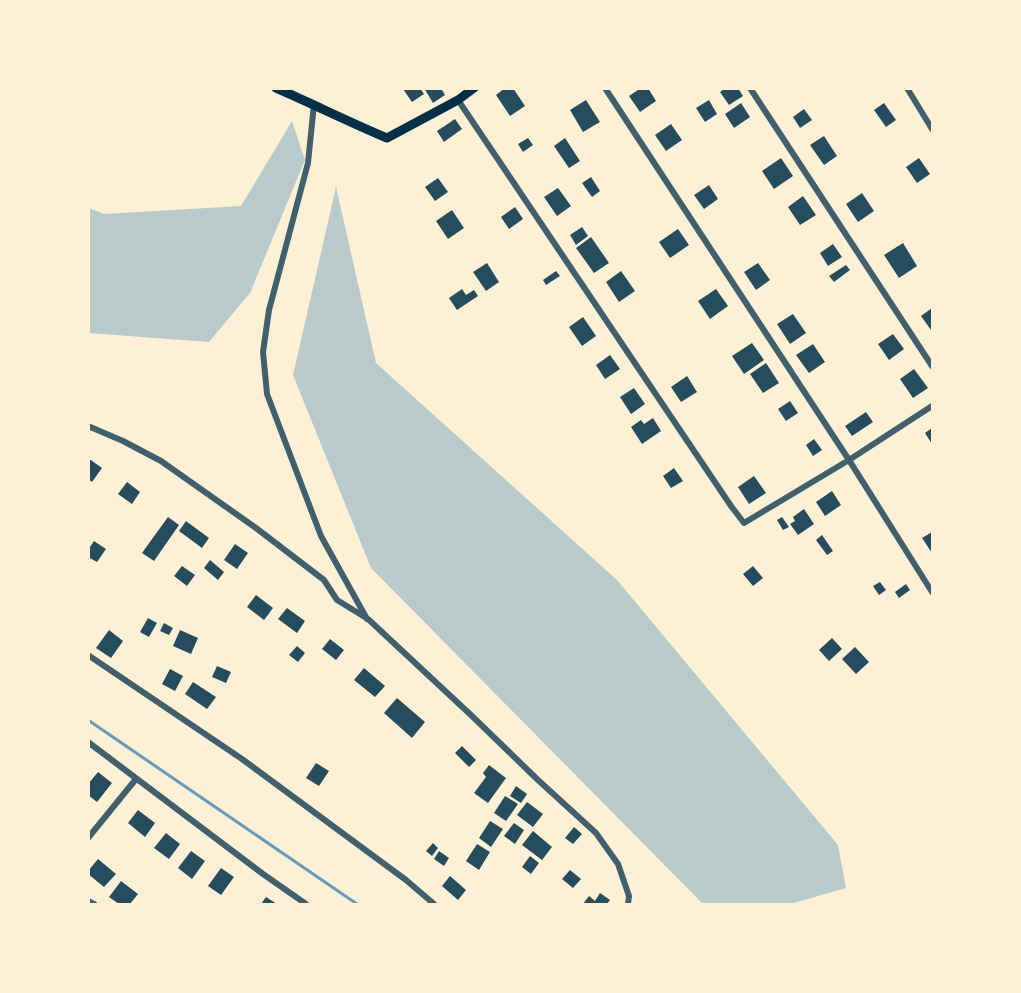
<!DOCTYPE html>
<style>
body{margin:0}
#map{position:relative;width:1021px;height:993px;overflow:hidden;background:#fdf0d5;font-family:Inter,sans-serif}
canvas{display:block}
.frame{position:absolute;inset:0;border:90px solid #fdf0d5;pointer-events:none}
</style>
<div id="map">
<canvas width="1021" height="993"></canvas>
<div class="frame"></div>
</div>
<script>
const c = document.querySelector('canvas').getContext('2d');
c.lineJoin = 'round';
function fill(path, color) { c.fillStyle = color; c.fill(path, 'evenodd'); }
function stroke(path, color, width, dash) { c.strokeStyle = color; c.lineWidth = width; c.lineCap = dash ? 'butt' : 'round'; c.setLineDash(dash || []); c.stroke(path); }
fill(new Path2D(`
 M292 121 305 160 250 293 209 342 89 333V208L104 214 241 206Z
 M336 187 376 363 617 580 838 845 846 888 790 904H703L371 568 293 375Z`), '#b9caca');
stroke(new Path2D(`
 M88 720 357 904`), '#669bbc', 3);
fill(new Path2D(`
 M405 88H420L424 94 412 102 403 89Z
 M424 88H441L445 95 433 103Z
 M505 88H513L525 106 510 116 496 95Z
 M641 88H648L656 101 640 112 629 96Z
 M725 88H738L743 96 729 105 720 92Z
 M586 100 600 122 583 132 570 110Z
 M709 100 717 114 705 122 696 108Z
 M741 103 750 117 734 128 725 114Z
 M884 103 896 120 886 127 874 110Z
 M804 109 812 120 800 128 793 117Z
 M455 119 462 129 444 142 437 131Z
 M671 124 682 140 666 151 655 135Z
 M824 136 837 156 824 165 810 145Z
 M528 138 533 145 523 152 518 144Z
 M565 138 580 161 569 168 554 146Z
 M781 158 793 176 774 189 762 171Z
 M919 158 930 174 917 183 906 167Z
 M591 177 600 191 592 197 582 183Z
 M438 178 448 192 435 201 425 187Z
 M709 185 718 199 704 209 694 195Z
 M558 188 571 206 557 216 544 197Z
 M862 193 874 211 858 222 846 204Z
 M803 196 816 215 800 225 788 207Z
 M515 207 523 219 509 229 501 217Z
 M452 210 464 228 448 239 436 221Z
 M582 227 588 236 576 245 570 235Z
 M678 229 689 245 670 258 659 242Z
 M591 237 609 263 594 273 576 248Z
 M903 243 917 266 899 278 884 255Z
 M833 244 842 257 828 266 820 253Z
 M487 263 499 282 486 291 473 272Z
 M758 263 770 280 756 290 744 272Z
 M846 265 850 270 834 282 829 276Z
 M556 271 560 276 546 285 543 280Z
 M621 271 635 291 619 302 606 282Z
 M462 289 466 295 474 290 478 296 457 310 449 298Z
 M716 289 728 306 710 319 698 301Z
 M932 308V329L931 330 921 316Z
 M793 314 806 333 790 344 777 324Z
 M583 317 596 336 582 346 569 327Z
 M893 334 904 349 889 360 878 344Z
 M752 343 764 360 744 374 732 356Z
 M813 344 825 362 809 373 796 355Z
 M610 355 620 369 605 379 596 365Z
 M766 363 779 383 763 393 750 374Z
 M914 369 928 388 913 398 900 379Z
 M687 376 697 392 681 402 671 387Z
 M634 388 645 404 631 414 620 397Z
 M790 401 798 413 786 421 778 409Z
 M866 412 873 422 852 436 845 426Z
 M653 418 661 431 642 444 631 427 641 420 644 424Z
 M932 428V444L925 433Z
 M814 439 822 450 813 456 806 445Z
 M88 458 102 468 92 482 88 479Z
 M674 468 683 481 671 488 663 476Z
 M754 476 766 493 749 504 738 487Z
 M127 482 140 492 132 504 118 494Z
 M832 491 841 505 825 516 816 502Z
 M804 509 814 524 798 535 790 524 795 521 793 517Z
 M168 517 179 525 154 561 142 553Z
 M782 517 789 527 783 530 777 520Z
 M186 521 209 538 202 548 179 531Z
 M932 532V553L922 538Z
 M822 535 833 551 827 555 816 540Z
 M94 541 106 549 97 562 88 557V550Z
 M235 544 248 553 237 569 224 560Z
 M210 560 224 572 218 580 204 568Z
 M182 566 195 575 187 586 174 576Z
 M753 566 763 578 753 586 743 574Z
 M880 582 886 590 879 595 873 586Z
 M906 584 910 590 899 598 895 592Z
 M256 595 273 608 264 620 247 607Z
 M287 608 305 621 297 633 278 619Z
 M148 618 157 623 149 637 140 632Z
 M164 623 173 628 169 635 160 631Z
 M109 630 123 641 111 658 96 648Z
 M180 630 198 638 191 654 173 646Z
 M832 638 842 649 829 661 819 650Z
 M330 639 344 650 336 660 322 649Z
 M297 646 305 653 298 662 289 655Z
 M855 647 869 662 856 674 842 659Z
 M217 666 231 672 226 683 212 677Z
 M364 668 385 686 375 697 354 680Z
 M170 669 183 676 175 691 162 684Z
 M193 682 216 697 207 709 185 694Z
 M397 698 425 722 412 738 384 713Z
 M462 746 476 760 469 767 455 753Z
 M316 763 329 771 319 786 306 778Z
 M489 765 506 778 488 803 474 793 486 777 483 773Z
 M98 772 112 783 97 802 88 795V784Z
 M516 786 527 794 521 803 510 796Z
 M505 796 518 804 506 821 494 813Z
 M527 802 543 814 533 827 517 815Z
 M138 810 155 823 145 837 128 823Z
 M490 821 503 829 491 847 479 838Z
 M514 823 524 830 515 844 504 836Z
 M574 827 582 834 573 844 565 838Z
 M533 831 552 847 542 860 522 845Z
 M166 833 180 844 169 859 154 848Z
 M433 843 438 848 432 856 426 851Z
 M477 844 490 852 479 870 466 861Z
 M191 851 205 861 192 879 178 868Z
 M439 851 449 858 444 866 434 859Z
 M530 856 539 863 531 874 522 867Z
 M98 859 116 874 104 887 88 874V871Z
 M221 868 234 877 221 895 208 886Z
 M570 870 581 879 573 888 562 879Z
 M450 876 466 890 458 900 442 886Z
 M121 881 138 894 130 904H119L109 897Z
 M600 893 610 900 607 904H583L589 896 595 901Z
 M266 897 277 904H261Z`), '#264d5e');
stroke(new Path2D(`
 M605 88 849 460 932 592
 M750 88 932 366
 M907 88 932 129
 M458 100 731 506 744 523 849 460 932 406
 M314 104 308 163 269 310 263 352 267 394 321 536 367 619
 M88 426 123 441 161 461 256 528 324 580 337 600 368 619 472 716 538 780 596 833 618 864 629 896 628 904
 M88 655 242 759 406 880 434 904
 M88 742 263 874 306 904
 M88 838 136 779
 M88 901 94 904`), '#3f606c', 6);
stroke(new Path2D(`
 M276 88C313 104 349 122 387 138L458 100 474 88`), '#003049', 9);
</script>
